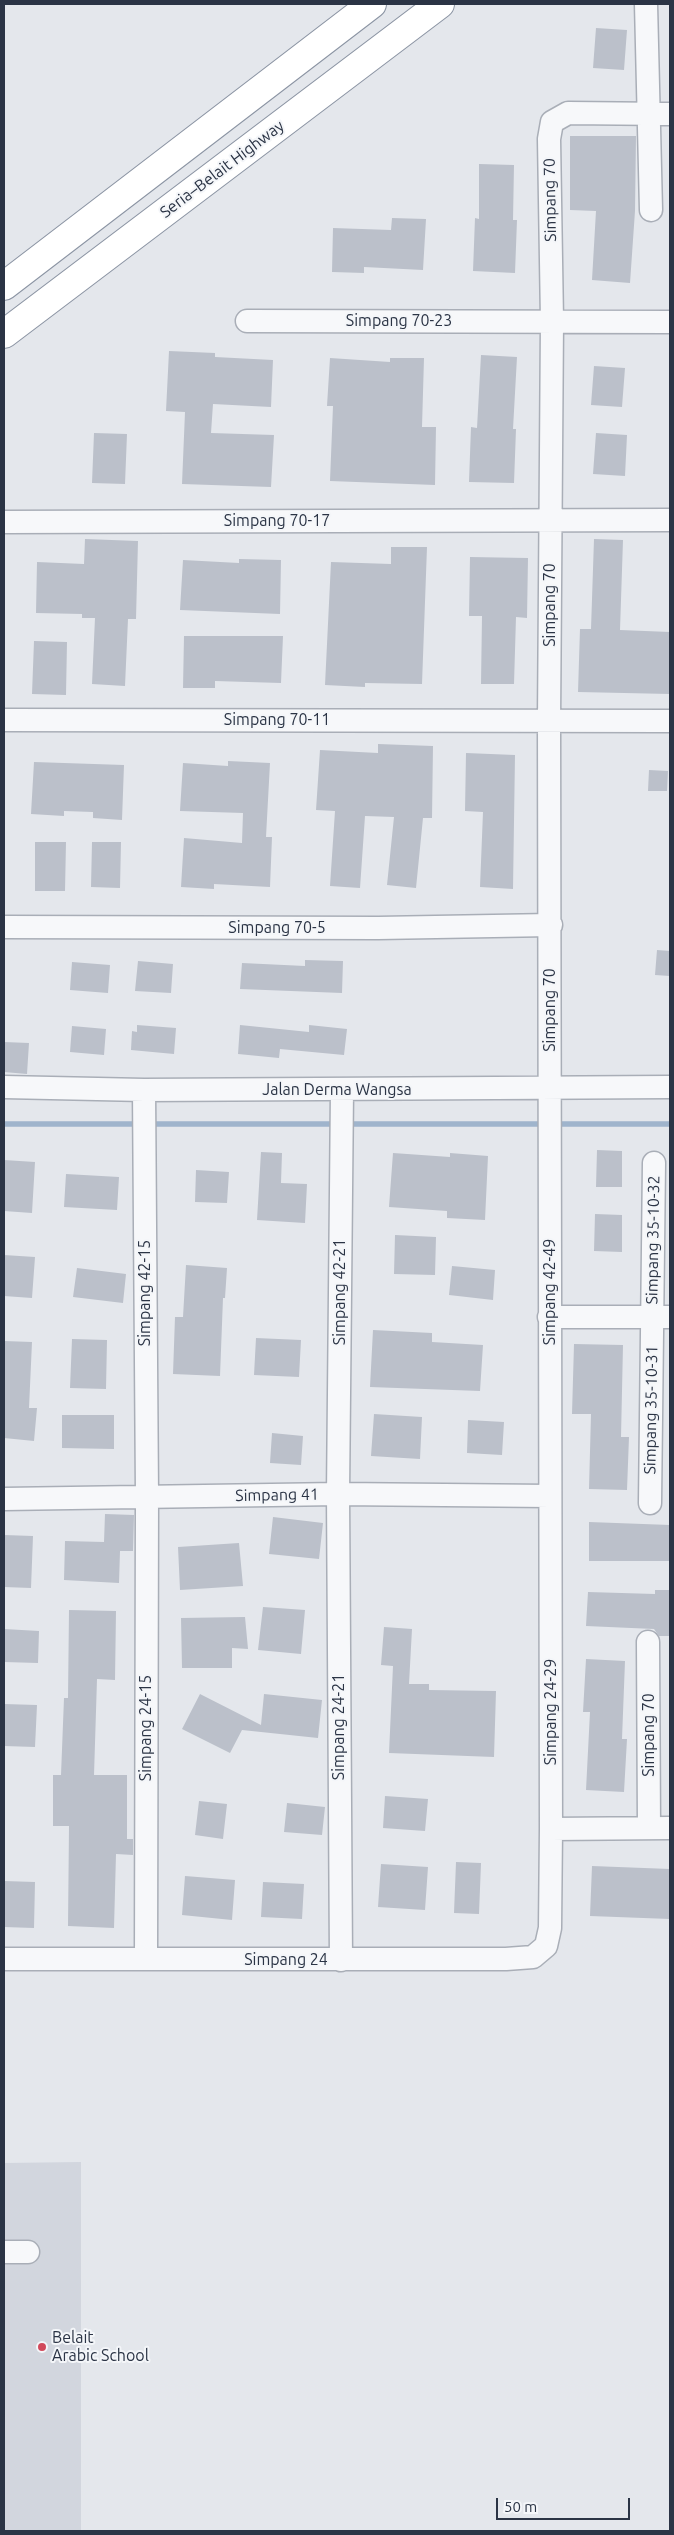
<!DOCTYPE html>
<meta charset="utf-8">
<style>
body{margin:0}
#map{position:relative;width:674px;height:2535px;overflow:hidden;background:#e4e7ec;font-family:Ubuntu,sans-serif}
canvas{display:block}
.frame{position:absolute;inset:0;border:5px solid #2b3445;pointer-events:none}
.scale{position:absolute;left:496px;top:2498px;width:134px;height:22px;box-sizing:border-box;border:2px solid #2b3445;border-top:0;padding-left:6px;font-size:15px;line-height:18px;white-space:nowrap;color:#2b3445;-webkit-text-stroke:4px #f4f6f9;paint-order:stroke}
</style>
<div id="map">
<canvas width="674" height="2535"></canvas>
<div class="frame"></div>
<div class="scale">50 m</div>
</div>
<script>
const c = document.querySelector('canvas').getContext('2d');
c.lineJoin = 'round';
function fill(path, color) { c.fillStyle = color; c.fill(path, 'evenodd'); }
function stroke(path, color, width, dash) { c.strokeStyle = color; c.lineWidth = width; c.lineCap = dash ? 'butt' : 'round'; c.setLineDash(dash || []); c.stroke(path); }
function drawText(font, color, halo, rows, align = 'center') {
  c.font = font + ' Ubuntu,sans-serif'; c.lineWidth = 4; c.setLineDash([]); c.textBaseline = 'middle'; c.strokeStyle = halo; c.fillStyle = color; for (const [text, x, y, turn = 0] of rows) {
    c.save(); c.translate(x, y); c.rotate((+turn || 0) * Math.PI / 180); c.textAlign = isNaN(turn) ? turn : align; if (halo) c.strokeText(text, 0, 0); c.fillText(text, 0, 0); c.restore();
  }
}
fill(new Path2D(`
 M81 2162V2531H4V2163Z`), '#d2d6de');
stroke(new Path2D(`
 M4 1124H141
 M150 1124H338
 M347 1124H546
 M555 1124H670`), '#9fb4cc', 5.5);
fill(new Path2D(`
 M596 28 627 30 624 70 593 68Z
 M570 136H636L635 211 630 283 592 280 596 211 570 210Z
 M479 164 514 165 513 220H517L515 273 473 271 475 218 479 219Z
 M392 218 426 219 423 270 364 267V273L332 272 333 228 391 230Z
 M169 351 215 353V357L273 360 271 407 213 404 211 433 274 435 271 487 182 484 185 412 166 411Z
 M481 355 517 357 513 429H516L514 483 469 482 471 427 477 428Z
 M330 358 390 362V358H424L422 427H436L435 485 330 481 333 406H327Z
 M594 366 625 368 622 407 591 405Z
 M94 433 127 434 125 484 92 483Z
 M596 433 627 435 625 476 593 474Z
 M85 539 138 541 136 619H128L125 686 92 684 95 618H82V614L36 613 37 562 84 564Z
 M594 539 623 540 620 630 670 632V694L578 692 580 629H591Z
 M391 547H427L422 684 365 683V687L325 685 331 562 391 564Z
 M470 557 528 558 527 618 516 617 514 684H481L482 616H469Z
 M239 559 281 560 280 614 180 610 183 560 239 563Z
 M184 636H283L281 683 215 681V688H183Z
 M34 641 67 642 66 695 32 694Z
 M378 744 433 746 432 818H423L416 888 387 885 394 817 365 816 360 888 330 886 335 811 316 810 320 750 378 753Z
 M466 753 515 755 513 889 480 887 483 812 465 811Z
 M228 761 270 763 266 837H272L270 887 214 884V889L181 887 184 838 242 843 243 813 180 811 183 763 228 766Z
 M34 762 124 765 122 820 93 818V812L64 811V816L31 814Z
 M649 770 668 771 667 791H648Z
 M35 842H66L65 891H35Z
 M92 842H121L120 888 91 887Z
 M657 950 670 951V976L655 975Z
 M305 960 343 961 342 993 240 989 242 963 305 966Z
 M138 961 173 964 171 993 135 991Z
 M72 962 110 965 108 993 70 990Z
 M137 1025 176 1028 174 1054 131 1050 132 1031 137 1032Z
 M240 1025 309 1032V1025L347 1029 344 1055 280 1049 279 1058 238 1054Z
 M72 1026 106 1029 104 1055 70 1052Z
 M4 1042 29 1043 27 1074 4 1072Z
 M597 1150 622 1151V1187H596Z
 M261 1152 282 1153 281 1183 307 1184 305 1223 257 1220Z
 M393 1153 450 1157V1153L488 1156 485 1220 447 1218V1211L389 1207Z
 M4 1160 35 1162 32 1213 4 1211Z
 M196 1170 229 1172 227 1203 195 1202Z
 M66 1174 119 1177 117 1210 64 1207Z
 M595 1214 622 1215V1252L594 1251Z
 M395 1235 436 1237 435 1275 394 1274Z
 M4 1255 35 1257 32 1298 4 1296Z
 M186 1265 227 1268 225 1298H223L220 1376 173 1374 175 1317H183Z
 M452 1266 495 1270 493 1300 449 1295Z
 M77 1268 126 1274 123 1303 73 1297Z
 M373 1330 432 1333V1342L483 1345 480 1391 370 1387Z
 M256 1338 301 1340 299 1377 254 1375Z
 M72 1339 107 1340 106 1389 70 1388Z
 M4 1341 32 1342 29 1408H37L34 1441 4 1438Z
 M574 1344 623 1345 621 1437H629L627 1490 589 1489 591 1414H572Z
 M374 1414 422 1417 420 1459 371 1456Z
 M62 1415H114V1449L62 1448Z
 M468 1420 504 1422 502 1455 467 1453Z
 M272 1433 303 1436 301 1465 270 1463Z
 M105 1514 134 1515 133 1551H120L119 1583 64 1580 65 1541 104 1542Z
 M273 1517 323 1523 319 1559 269 1554Z
 M589 1522 670 1525V1561H589Z
 M4 1535 33 1536 31 1588 4 1587Z
 M239 1543 243 1586 180 1590 178 1547Z
 M655 1590H670V1636H659L654 1629 586 1626 588 1592 655 1594Z
 M263 1607 305 1610 301 1654 258 1650Z
 M69 1610 116 1611 115 1680 97 1679 94 1775H127V1839H133V1855L116 1854 114 1928 68 1926 69 1826H53V1775H61L64 1698H68Z
 M245 1617 248 1649 232 1648V1668H182L181 1618Z
 M384 1627 412 1629 409 1684H429V1690L496 1691 494 1757 389 1753 393 1666 381 1665Z
 M4 1629 39 1631 38 1663 4 1662Z
 M586 1659 625 1661 622 1739H627L624 1792 586 1790 590 1712H583Z
 M200 1694 261 1725 264 1694 322 1700 318 1738 242 1730 230 1753 182 1729Z
 M4 1704 37 1705 35 1747 4 1746Z
 M385 1796 428 1799 425 1831 383 1828Z
 M199 1801 227 1804 223 1839 195 1835Z
 M287 1803 325 1807 322 1835 284 1832Z
 M456 1862 481 1863 479 1914 454 1913Z
 M381 1864 428 1867 425 1910 378 1907Z
 M592 1866 670 1869V1919L590 1916Z
 M185 1876 235 1880 232 1920 182 1915Z
 M4 1881 35 1882 34 1928 4 1927Z
 M263 1882 304 1884 302 1919 261 1917Z`), '#bbc0ca');
const minor = new Path2D(`
 M646 4 651 210
 M247 321 670 322
 M4 522 670 520
 M4 720 670 721
 M4 927 378 928 551 925
 M4 1087 144 1090 670 1087
 M144 1090 147 1496 146 1959
 M549 1317H670
 M4 1499 338 1494 550 1496
 M650 1503 654 1163
 M648 1642 649 1828
 M551 1829 670 1828
 M4 1959H506L533 1957 546 1946 550 1928 551 1829 549 720 552 321 549 139 552 122 568 113 670 114
 M341 1960 338 1494 342 1090
 M4 2252H28`);
const highway = new Path2D(`
 M4 286 372 4
 M4 334 440 4`);
stroke(minor, '#a9aeb7', 25);
stroke(highway, '#8b94a3', 30);
stroke(minor, '#f7f8fa', 22);
stroke(highway, '#fff', 28);
for (const [x, y, r, color] of [
 [42,2347,5,"#d1495b"]
]) { const dot = new Path2D(); dot.arc(x, y, r, 0, 2 * Math.PI); c.fillStyle = color; c.fill(dot); stroke(dot, '#f4f6f9', 2); }
drawText('16px', '#2b3445', '#f4f6f9', [
 ["Seria–Belait Highway",222,169,-37],
 ["Simpang 70",550,200,-91],
 ["Simpang 70-23",399,321],
 ["Simpang 70-17",277,521],
 ["Simpang 70",550,605,-90],
 ["Simpang 70-11",277,720],
 ["Simpang 70-5",277,928],
 ["Simpang 70",550,1010,-90],
 ["Jalan Derma Wangsa",337,1090],
 ["Simpang 35-10-32",653,1240,-89],
 ["Simpang 42-21",340,1292,-90],
 ["Simpang 42-49",550,1292,-90],
 ["Simpang 42-15",145,1293,-90],
 ["Simpang 35-10-31",651,1410,-89],
 ["Simpang 41",277,1495,-1],
 ["Simpang 24-29",551,1712,-90],
 ["Simpang 24-21",339,1727,-90],
 ["Simpang 24-15",146,1728,-90],
 ["Simpang 70",649,1735,-90],
 ["Simpang 24",286,1960]
]);
drawText('16px', '#2b3445', '#f4f6f9', [
 ["Belait",52,2338],
 ["Arabic School",52,2356]
], 'left');
</script>
